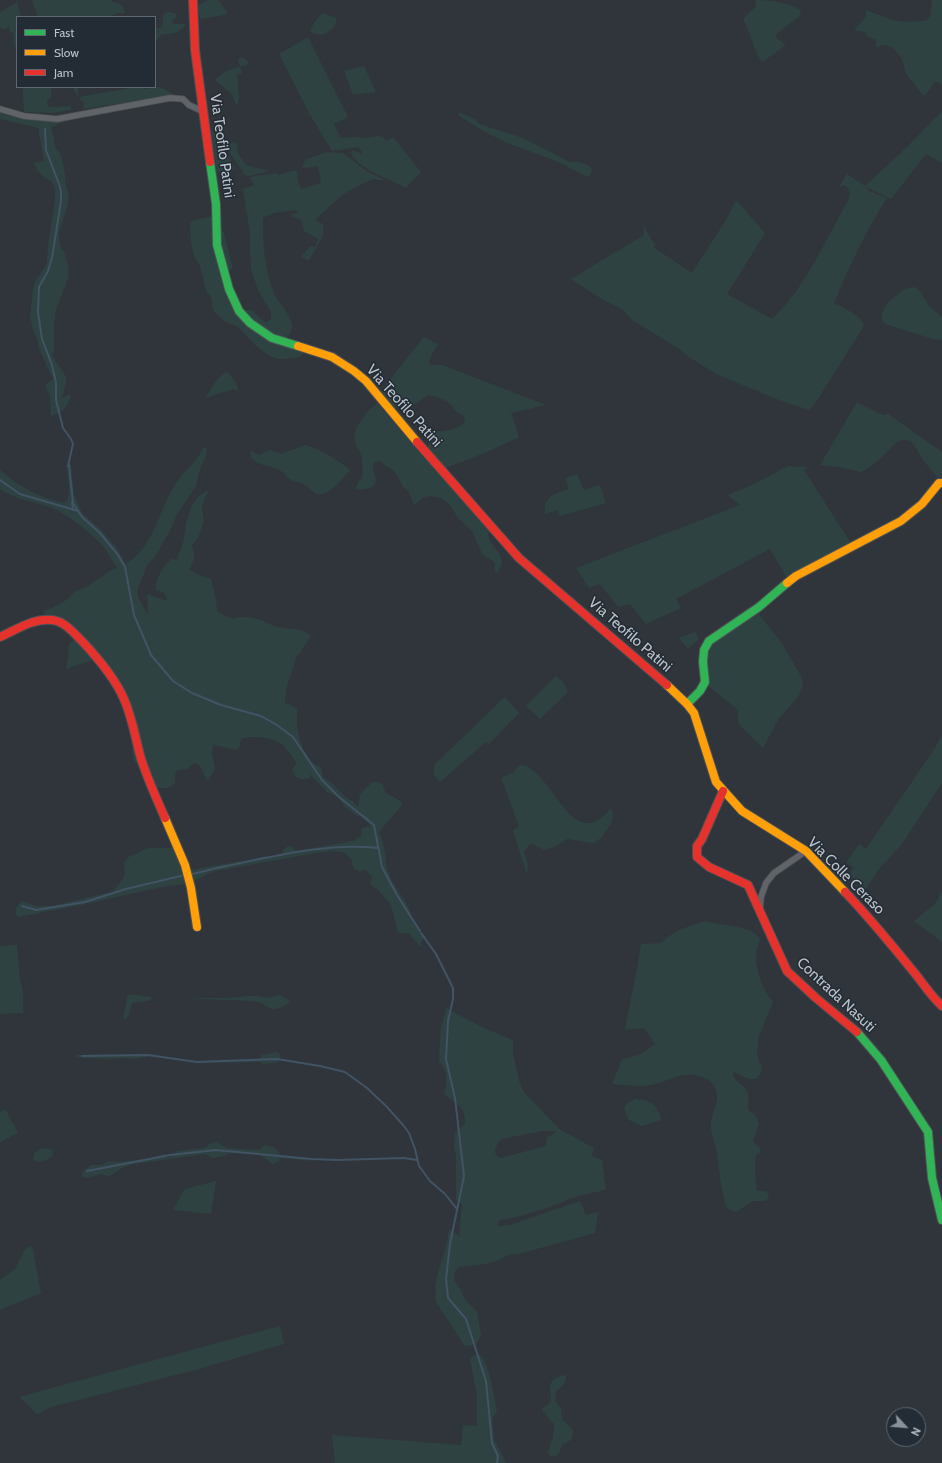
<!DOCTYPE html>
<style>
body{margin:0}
#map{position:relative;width:942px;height:1463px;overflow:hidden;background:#2f353b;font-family:Cabin,sans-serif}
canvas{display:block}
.legend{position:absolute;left:16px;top:16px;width:140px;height:72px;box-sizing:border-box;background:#232c35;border:1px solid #606871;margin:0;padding:5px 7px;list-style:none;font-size:12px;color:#bbc2ca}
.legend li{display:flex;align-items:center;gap:8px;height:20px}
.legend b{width:20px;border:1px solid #606871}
.north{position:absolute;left:886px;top:1407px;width:40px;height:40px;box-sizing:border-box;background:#232c35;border:1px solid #606871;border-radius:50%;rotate:116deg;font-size:11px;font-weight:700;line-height:16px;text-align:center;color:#bbc2ca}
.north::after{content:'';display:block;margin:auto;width:14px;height:18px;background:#8a9198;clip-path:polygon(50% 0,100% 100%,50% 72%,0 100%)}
</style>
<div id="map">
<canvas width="942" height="1463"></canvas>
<ul class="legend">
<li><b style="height:5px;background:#30b455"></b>Fast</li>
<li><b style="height:5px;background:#ff9f0a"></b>Slow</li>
<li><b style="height:5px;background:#e5322d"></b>Jam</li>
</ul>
<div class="north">N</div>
</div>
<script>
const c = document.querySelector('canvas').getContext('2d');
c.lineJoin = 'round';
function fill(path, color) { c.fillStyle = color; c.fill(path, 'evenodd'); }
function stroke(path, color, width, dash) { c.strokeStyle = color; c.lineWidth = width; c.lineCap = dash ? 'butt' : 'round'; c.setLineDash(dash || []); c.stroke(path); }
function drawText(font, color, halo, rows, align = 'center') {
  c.font = font + ' Cabin,sans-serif'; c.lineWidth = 3; c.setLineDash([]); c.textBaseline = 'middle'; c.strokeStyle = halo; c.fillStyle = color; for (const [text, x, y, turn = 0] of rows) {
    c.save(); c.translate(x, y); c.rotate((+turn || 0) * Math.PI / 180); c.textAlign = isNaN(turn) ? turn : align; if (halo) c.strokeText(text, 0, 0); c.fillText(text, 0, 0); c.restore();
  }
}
fill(new Path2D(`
 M32 0H112L111 2C120 2 123 5 125 13H118L109 17H38Z
 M208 0H218L228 13 225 15 200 19 198 5Z
 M755 0C770 0 786 2 800 10L801 15C791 24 784 25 775 37L786 45 762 62C753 50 751 33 743 19L756 6Z
 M932 0H942V85L937 82 934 83 928 92 924 96 906 74C904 70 905 66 903 62 901 55 892 45 885 45 882 45 879 47 876 48V40L867 36 865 32 854 30 866 17V10L892 20 905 22 926 21 930 16Z
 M17 2 21 17H17V56L13 35 14 32 10 33 9 27 5 29 0 28V12Z
 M167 12 174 13 177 15V17L172 21 173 24H186C179 34 173 34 162 34L155 42V29L162 27 163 16 165 13Z
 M322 13 336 18C337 28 330 31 322 35L312 33 310 31 314 23Z
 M308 37 348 117 334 124 341 138 352 137 364 138 379 136 383 137 387 141 393 137 421 172 406 188C389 178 360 171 351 153L352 150 362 154 361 150 358 147 332 151 309 113 279 54Z
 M242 57 247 60 248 64 240 67 242 73 237 75 239 96 237 107 232 94 215 80C222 72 229 69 240 67L238 61 239 58Z
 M364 66 376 92 353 95 344 71Z
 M23 87H51V97L47 101 48 106 53 107 71 106V110L53 113 24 112Z
 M73 87H78V97L132 88V87H143L144 89 161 87 174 95 83 109 84 103C79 98 75 94 73 87Z
 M942 111V163L926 154 891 199 866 187 869 191 887 198C865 232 849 267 834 303 844 309 861 314 864 326L816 402 809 410 779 400 716 374 689 357 678 348 632 320 623 310 602 299 571 279 644 235V225L652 241 656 245 653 247 692 273 726 220 736 200 765 233 727 294 772 319C804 290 826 239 848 201L850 193 847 187 844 185 838 188 847 174 865 186 907 147Z
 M459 112 477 120 478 123 485 126 520 137 553 153 569 162C575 160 588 163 592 169L591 174 588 177 554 160 507 143 483 131 458 115Z
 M0 113C37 125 66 118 103 114 88 117 63 119 51 128L54 138 55 147 61 155 64 167 66 186 69 194 67 207 59 232V238L61 249 64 251 68 266V279L56 309 54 326V350L52 356 67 378 62 398 71 394C69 407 62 412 51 416L50 396 45 385 53 379 39 349 38 341 34 333 30 317 33 289 35 282 47 264 48 245 55 200V188L52 182 41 175 33 163 44 161C43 149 39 139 39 128L0 119Z
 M209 127 214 133 236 169 217 172Z
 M232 142 236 143 238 145 237 151 246 165 269 171 249 176 245 175 228 150 227 148Z
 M328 152 343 153 365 170 387 181 373 179 356 187 342 195 315 220 323 224V236L309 260H307L301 257 310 246 315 247 318 239 304 231 301 220 293 217 291 215 298 212 297 210 273 213 263 218C262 242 265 270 274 293 278 304 291 313 292 326 292 332 289 335 285 339L268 334 244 313 246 310H252L262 320 267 322 271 319V312L258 290 251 269 250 252V233L243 189 254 185 250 177 276 173 279 175 294 170 298 173 297 178 301 189 321 183 318 166 306 168 302 167 306 159Z
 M214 216 213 242 219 268 226 295 236 312 275 343 304 352 300 357 284 359H277L270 356 256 346 238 327 226 322 216 314 213 310 211 297 206 291 200 266 194 256 191 243 190 221Z
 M220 226 224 233 233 270 225 268 221 247Z
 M915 287 921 292 929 306 942 317V340L933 339 885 324 881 318 883 311 888 302 905 289Z
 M424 337 439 345 436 347 429 360 430 365H442L546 405 511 413 519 437 487 452 446 468 427 449 434 432C445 431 456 430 465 422L464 416 455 411C451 401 440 398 429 395L410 407 391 408 379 393Z
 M226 372C232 376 236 382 238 388L236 391 234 389 214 395 205 399C210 390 217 377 226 372Z
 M857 402 883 415 888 414 942 452V474L939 479C934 473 928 466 923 460 920 455 917 448 913 444 901 431 889 451 881 458 875 464 867 468 861 472L840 467 820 465Z
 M377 403 416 449 492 531 488 534C490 549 510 555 498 572H495V563L482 554 472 531 459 519 448 503 441 498 430 496 422 498 416 504H414L408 491 402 486 399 478 394 471 379 461 375 462 373 466C373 471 375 475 376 479 377 489 361 491 355 489L363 474 361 454 356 445 354 437 357 427 367 412Z
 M305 445C320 449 338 460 350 470 344 477 331 493 322 494 314 496 311 488 305 485 300 482 295 482 290 479 286 477 285 474 281 471 273 465 258 467 251 457V451L259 455 270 450 281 454Z
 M204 447 207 449 206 456 200 469 196 486 177 514 171 529 156 555 147 566 137 591 139 599 148 615 147 594 168 601 164 593 155 589C157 576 162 569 171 559L176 560 183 544 186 523 192 505 198 497 208 490 202 506 204 521 198 538 192 545 195 558 189 570 199 575 211 579C214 589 217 602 217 612L233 619C239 616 251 617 258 619 265 621 271 626 278 627 290 630 301 627 311 636L302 649 301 653 297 655 286 690 285 704 288 703 297 709V727L301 744 311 762 321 768 323 777 333 784 344 796 352 801 358 807 360 794 372 782H378L382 784 386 793 399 800 403 804 379 832C382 839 384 845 385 853 386 858 385 863 387 868 390 881 399 891 406 903 411 912 416 931 426 936 421 940 420 944 423 949L411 936 410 933 402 934 398 932 391 905 378 890 370 884 372 877 365 869 360 872 355 870 352 864V860L344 852 331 851 316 853 215 871 192 882 190 870 282 854 283 850 288 846 293 847 296 851 353 841 361 836 362 828 371 826 360 816H357L345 807 338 797 327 792 310 774V778C302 781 292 778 293 768L297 763C292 758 288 750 283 745 272 736 255 736 242 738L240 742V747L237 750 214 745 212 752 215 769 208 781C202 775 204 766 195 763L186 769 177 770 175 775V782C169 790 165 788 155 787L133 759 132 749 141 746 128 699 78 632 45 617 43 611 52 608 68 599 74 592 88 586 110 571 117 568C112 561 108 552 102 545 89 532 69 515 52 508 35 501 15 500 0 489V470C22 488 35 496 63 503L67 501 69 495V487L66 462 71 465 74 495 82 513 100 529 116 547 126 564C153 548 159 511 174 486 184 471 195 464 204 447Z
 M788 466 807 467 804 470 852 545 788 580 770 549 676 599 681 608 646 624 630 604 618 607 600 584 589 588 576 568 740 505 728 495 754 484Z
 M577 474 584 490 600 485 606 503 560 516 557 510 545 514C542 497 556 493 569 489L565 478Z
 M757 612 781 642 802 678 803 685 799 695 778 720 763 748 741 727 738 722V710L707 685 704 658 709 644Z
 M695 632 699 639 688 649 679 638Z
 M77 639 95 659 66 669C66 664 67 662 68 659 70 650 65 642 77 639Z
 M556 676 562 681 568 692 540 719 526 706Z
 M505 697 519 713 489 744 486 742 440 782 433 774 435 764Z
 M942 736V783L902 844 879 869 865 890 849 874 854 868 846 863 859 844 866 849 933 751Z
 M523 765C554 773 572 857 611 808L613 817 610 825 601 838 593 843 567 839 555 847 544 850 531 843 524 852 528 864 527 875 513 831 519 826 501 778 514 772 518 766Z
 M149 848H177L185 873V884L162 887 81 905 18 917 15 913 17 906 22 901 37 906H52L111 892 117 887 125 875 124 863 128 857C136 855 141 850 149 848Z
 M942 891V942L914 921 935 904Z
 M706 921C725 928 744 922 760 938 759 944 756 950 756 956 756 972 763 991 773 1002L759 1036 757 1051 758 1060 762 1065 761 1072 757 1079H748L734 1072 732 1074C735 1082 746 1085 748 1094 749 1099 748 1106 748 1110L755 1115 759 1123 753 1141 761 1150 760 1153 756 1155C754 1160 756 1184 757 1191H766L769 1194 768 1198 766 1201H753L736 1212 727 1208C720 1189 720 1168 716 1148 714 1141 711 1134 711 1127 709 1113 723 1102 714 1086 709 1078 701 1076 693 1075 679 1073 668 1081 655 1084 641 1088 626 1085 612 1084L622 1059 639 1055 655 1044 644 1028 625 1030C630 1001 637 973 641 944L661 943C676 929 687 927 706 921Z
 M17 945 20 979 23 993V1013L0 1014V946Z
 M128 994 152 997 149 1001 132 1003 129 1015 126 1019 123 1018Z
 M280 995 290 1001C287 1005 280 1009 275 1009 268 1010 264 1003 258 1002 237 999 215 1001 193 998H229L247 996H259L266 998Z
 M446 1008 482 1027 510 1039 513 1042V1053L519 1081 524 1092 559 1129 594 1148 592 1154 593 1157 602 1160 606 1190 581 1195 547 1208 517 1217 500 1220 497 1226 510 1225 580 1201 586 1215 598 1212 595 1233 515 1255C508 1252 505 1258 499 1260 486 1265 471 1265 458 1267L455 1272 454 1280 461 1290 464 1298 477 1312 481 1335 477 1343 470 1346 464 1345 436 1302 435 1288 437 1276 446 1247 449 1229 458 1235 459 1238 462 1203H458L456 1199V1154L454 1148 455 1133 465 1124C466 1105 456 1105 444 1094 448 1082 448 1071 439 1061L441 1028ZM543 1131H556L554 1134 547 1137 546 1146 501 1158C490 1154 497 1145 501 1139Z
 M277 1052 281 1056 280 1060 279 1062 264 1064 260 1062 198 1063 148 1056 136 1059 127 1058 109 1059 85 1058 77 1057 76 1055 147 1054 194 1061 259 1059 262 1055Z
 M635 1099C650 1100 656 1103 661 1118L659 1121 641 1126 629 1120 624 1109 626 1104Z
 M5 1109 18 1132 0 1143V1112Z
 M216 1142 227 1148 259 1150 264 1145C271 1145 278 1148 280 1155L310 1158 314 1159V1161L280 1158 279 1161 273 1164 260 1155 255 1154 229 1153 224 1156 212 1158 205 1154 135 1164 124 1167 109 1176 100 1174 87 1178 82 1177V1174L84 1170 91 1165H102L108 1161 120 1162 147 1159 164 1154 167 1158 171 1157 177 1151 205 1148 209 1144Z
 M48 1148 52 1150 53 1155 46 1160 37 1162 33 1160 34 1153 40 1149Z
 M216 1181 211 1214 173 1210 184 1190 192 1187Z
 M32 1245 41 1293 0 1310V1280L15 1269 25 1249Z
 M280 1326 284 1344 195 1370 51 1407C45 1409 42 1413 37 1414L19 1397Z
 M475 1355H480L483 1358 485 1362 491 1380 497 1411 492 1419 494 1439 506 1463H335L332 1435 461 1445 463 1425 477 1426V1396L470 1358Z
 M563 1375 566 1376C566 1384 562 1386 556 1391L555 1401 561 1408 562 1419 573 1430C573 1437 571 1443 563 1443L559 1453 556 1456H550L548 1452 553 1437 554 1424 548 1418 545 1412H542V1408C544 1407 548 1406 550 1402 554 1391 542 1382 563 1375Z`), '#2f4242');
stroke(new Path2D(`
 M45 129 46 150 59 184 61 191V201L52 258 48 271 39 287 38 312 42 339 52 365 56 383V400L63 428 71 439 73 444 68 466
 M69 465 73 503 82 517 100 533 118 555 125 567 134 615 151 655 173 681 192 693 221 705 261 716 277 725 293 737 322 780 339 797 374 825 382 867 397 895 420 931
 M0 480 20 494 78 511
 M72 502 73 510
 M192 874C202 872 212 869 222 867 270 857 329 842 378 848
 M22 906 36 910 85 902 126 889 185 875
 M421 933 436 954 453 988V999L448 1021 446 1059 455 1098 464 1176 450 1244 446 1279 448 1298 466 1319 486 1381 492 1443 498 1456 497 1463
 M82 1056 148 1055 197 1062 277 1059 320 1066 345 1072 367 1088 387 1107 403 1125 409 1133 415 1149 419 1166 430 1181 445 1194 457 1209
 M87 1171 170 1155 216 1150 311 1159 337 1160 404 1158 417 1160`), '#425364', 2);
const street = new Path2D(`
 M0 109 24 116 57 119 170 98 183 99 189 105 202 111
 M760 910 761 897 766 883 774 873 806 851`);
const fast = new Path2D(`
 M210 162 216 204 217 245 229 289 239 311 250 323 272 338 298 346
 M687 704 700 691 705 682 703 662 704 650 709 641 759 607 787 583
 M857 1032 881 1060 928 1132 932 1178 942 1220`);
const slow = new Path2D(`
 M298 346 332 357 354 371 366 381 417 442
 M787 583 796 576 901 521 922 504 939 483H942
 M667 685 687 704 694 713 716 782 742 811 806 851 845 892
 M165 818 185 865 191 888 197 927`);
const jam = new Path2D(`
 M193 0 195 50 210 162
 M417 442 519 558 667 685
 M0 637C16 630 33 618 52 620 64 621 73 632 81 640 97 657 115 678 124 699 132 717 135 736 140 755 146 776 156 797 165 818
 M723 791 702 839 697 846V857L709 867 748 885 787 971 816 998 857 1032
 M845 892C869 917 891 944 913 971 923 983 930 995 942 1006`);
stroke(street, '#4d5155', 7);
stroke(fast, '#4d5155', 10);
stroke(slow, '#4d5155', 10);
stroke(jam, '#4d5155', 10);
stroke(street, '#606468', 5.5);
stroke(fast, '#30b455', 8);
stroke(slow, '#ff9f0a', 8);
stroke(jam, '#e5322d', 8);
drawText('15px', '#bbc2ca', '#232c35', [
 ["Via Teofilo Patini",222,146,82],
 ["Via Teofilo Patini",404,406,48],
 ["Via Teofilo Patini",630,635,41],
 ["Via Colle Ceraso",846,876,45],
 ["Contrada Nasuti",836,995,43]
]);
</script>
